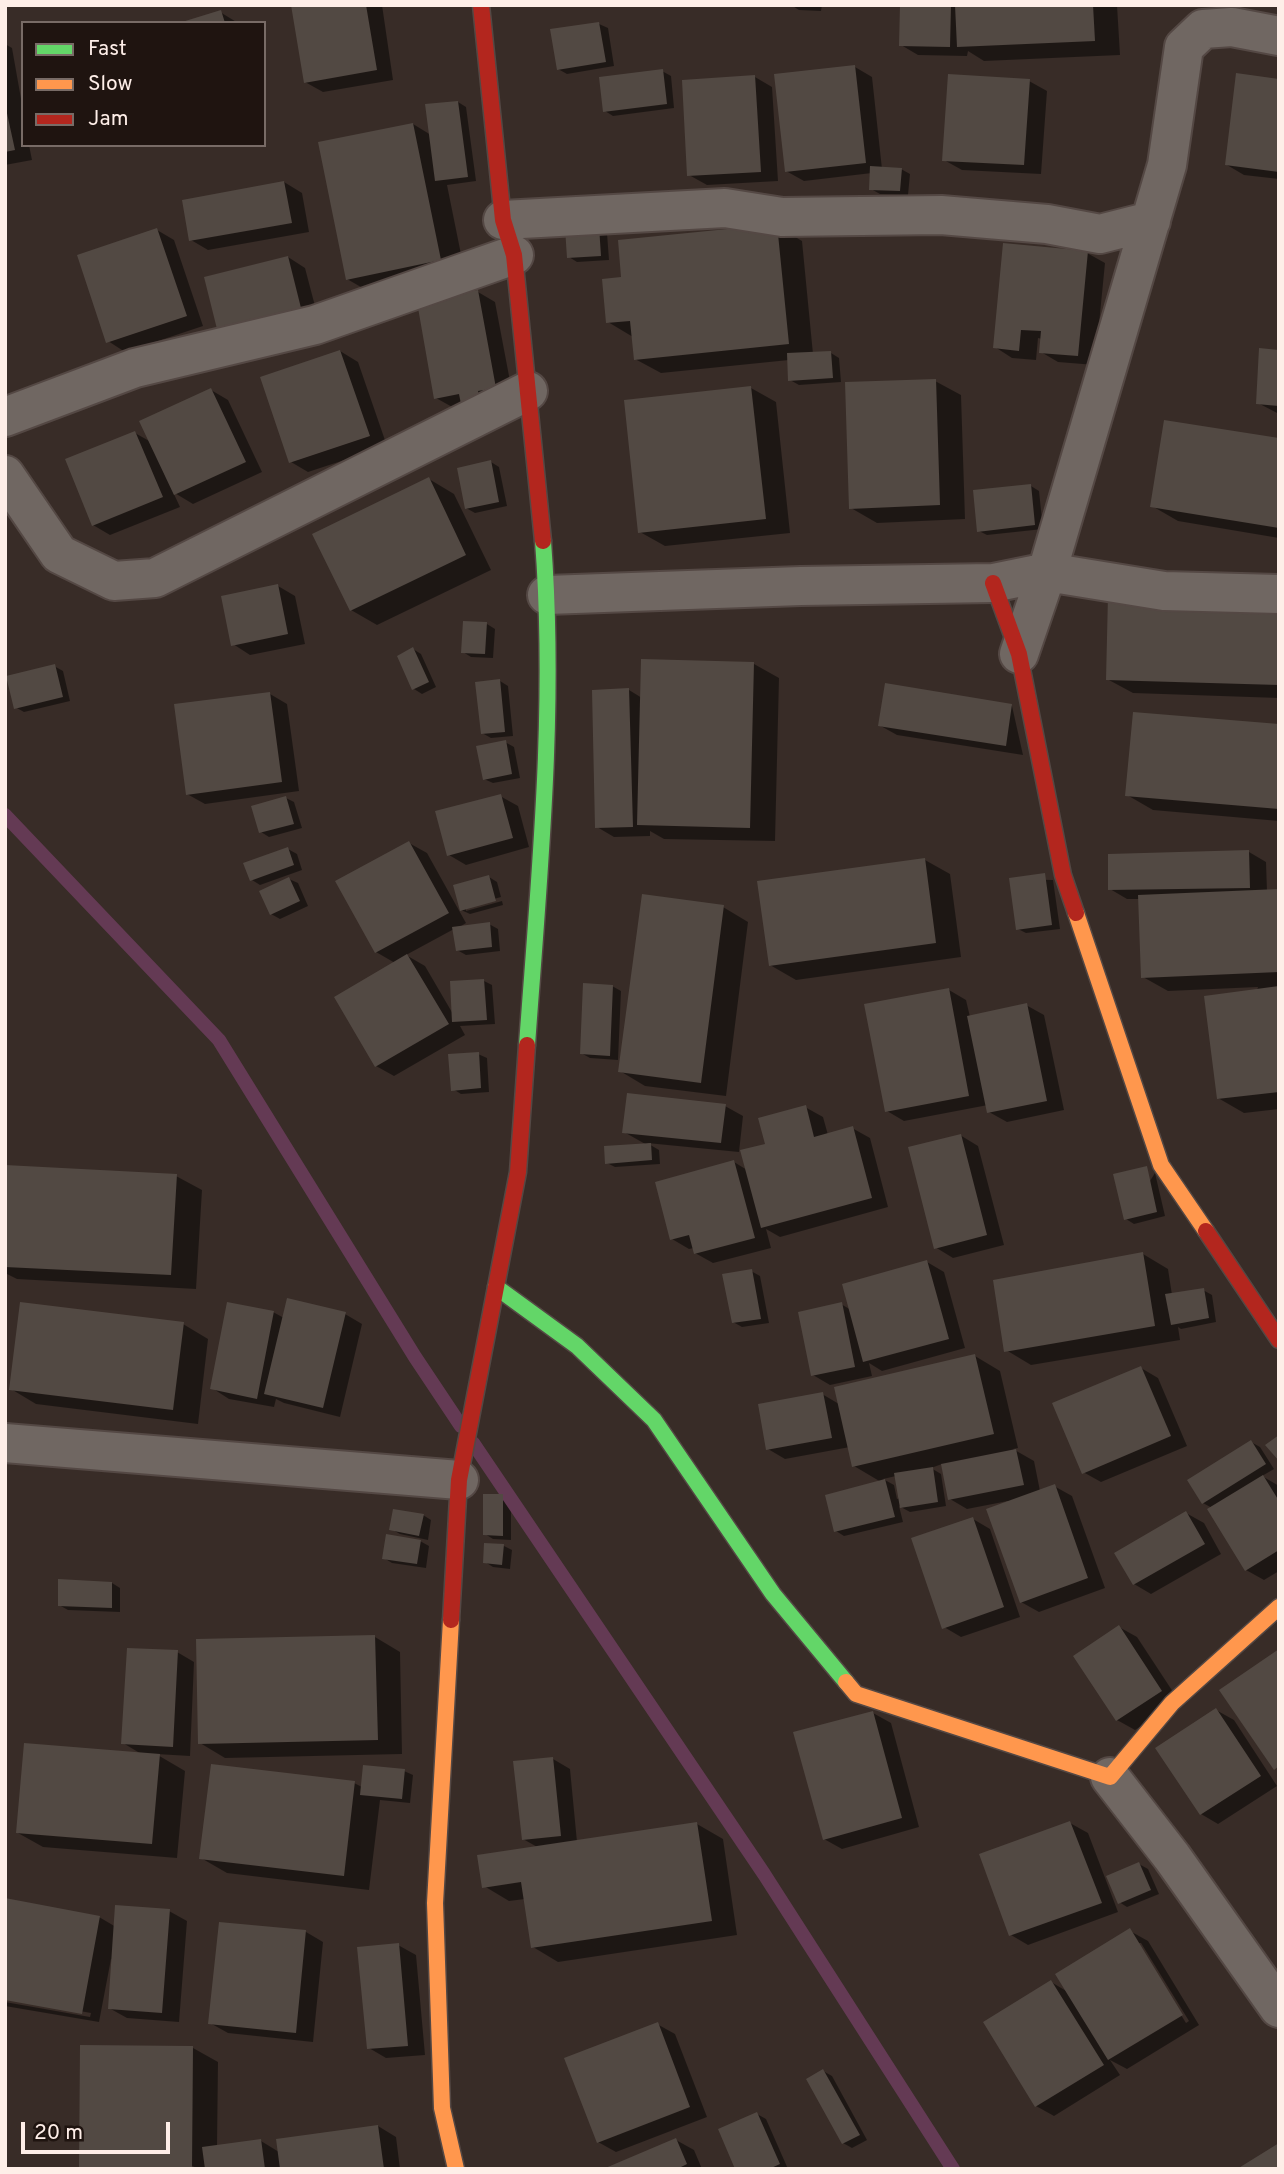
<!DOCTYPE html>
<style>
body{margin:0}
#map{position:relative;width:1284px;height:2174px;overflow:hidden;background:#382c27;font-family:Overpass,sans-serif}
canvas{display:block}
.frame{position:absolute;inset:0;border:7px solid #feeee8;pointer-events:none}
.legend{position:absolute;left:21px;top:21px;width:245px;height:126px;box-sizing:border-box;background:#1f1410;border:2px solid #786b66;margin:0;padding:9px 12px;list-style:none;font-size:21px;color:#feeee8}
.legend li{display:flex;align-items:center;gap:14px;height:35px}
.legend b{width:35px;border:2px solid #786b66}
.scale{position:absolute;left:21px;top:2122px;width:149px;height:32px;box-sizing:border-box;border:4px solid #feeee8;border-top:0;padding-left:9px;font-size:21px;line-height:24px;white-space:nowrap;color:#feeee8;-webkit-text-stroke:5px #1f1410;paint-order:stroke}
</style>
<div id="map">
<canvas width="1284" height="2174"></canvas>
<div class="frame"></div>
<ul class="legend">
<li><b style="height:9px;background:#63d668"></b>Fast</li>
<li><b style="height:9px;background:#ff974d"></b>Slow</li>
<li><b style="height:9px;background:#b3261e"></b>Jam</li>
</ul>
<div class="scale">20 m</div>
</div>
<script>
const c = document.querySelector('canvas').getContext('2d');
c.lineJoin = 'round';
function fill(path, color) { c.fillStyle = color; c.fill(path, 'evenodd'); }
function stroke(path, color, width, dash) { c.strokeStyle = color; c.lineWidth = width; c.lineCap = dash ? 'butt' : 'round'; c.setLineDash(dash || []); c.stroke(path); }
fill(new Path2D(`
 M293 5H382L393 80 323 92 305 82Z
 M791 5H822L821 11 799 10Z
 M902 5H1117L1120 55 984 61 968 51 967 56 918 55 901 45Z
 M220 12 238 23H185Z
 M599 24 608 28 614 66 567 74 558 69Z
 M5 44 12 48 23 110V145H29L32 160 5 165Z
 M855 67 872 77 882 169H901L910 174 908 195 880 194 871 189 872 173 804 181 786 171Z
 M662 71 671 76 674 108 613 116 605 111Z
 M755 77 772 87 778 181 707 185 689 175Z
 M1279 80V179L1244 175 1227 165Z
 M1029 81 1047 91 1041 174 962 170 944 160Z
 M458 102 466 107 476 181 447 185 465 274 373 294 347 279 413 124 431 135Z
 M284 182 302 193 309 232 208 250 191 240Z
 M777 226 802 241 813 354 831 353 839 358 841 382 799 385 790 380 789 360 661 373 635 359 633 337 608 322 623 278Z
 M157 230 174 240 203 326 125 352 108 341Z
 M567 230 607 233 609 260 577 262 569 257Z
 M1087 253 1105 263 1095 365 1058 362 1041 352 1042 339 1038 338 1036 360 1012 358 995 347Z
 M288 257 305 268 320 325 238 346Z
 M478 292 495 302 513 397 454 408 436 398Z
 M340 351 358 362 387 446 308 472 291 462Z
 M1279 351V414L1258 403Z
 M935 381 961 395 965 519 877 523 851 508Z
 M751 388 776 402 790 533 665 546 640 532Z
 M211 390 228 400 262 472 193 504 173 492 180 507 110 535 93 525 135 433 151 442Z
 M1279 439V538L1178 521 1152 506Z
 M491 462 499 467 507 506 475 513 466 508Z
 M429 479 454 494 491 570 377 625 351 610Z
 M1031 486 1039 491 1043 529 987 535 979 531Z
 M278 586 295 596 305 644 250 655 233 644Z
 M1279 602V698L1133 693 1107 679Z
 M487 624 495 629 493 658 471 657 463 652Z
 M413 649 421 654 436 687 422 694 414 689Z
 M754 664 779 678 775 841 664 839 650 831V836L614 837 597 827 629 690 642 698Z
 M54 666 63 671 70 701 24 712 15 707Z
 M500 681 508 686 513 736 491 738 482 733Z
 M270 694 287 704 299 791 205 804 187 794Z
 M1012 706 1023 755 897 735 879 725Z
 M1279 726V821L1153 810 1127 795Z
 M505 742 514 747 520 778 493 783 484 779Z
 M500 796 518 806 529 847 466 865 449 855Z
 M286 798 294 802 302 828 269 837 261 832Z
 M409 843 427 853 466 923 458 928 489 924 498 929 500 951 466 955 457 950 454 929 406 955 425 966 453 1014 484 981 492 985 495 1024 460 1026 465 1035 394 1076 376 1066 395 963 376 952Z
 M288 849 297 854 302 870 260 885 252 880Z
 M1249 852 1266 862 1267 891H1279V1109L1244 1113 1218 1098 1258 987 1168 991 1143 977 1140 899H1127L1110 889Z
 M925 860 950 874 961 957 796 980 770 965Z
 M489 877 497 882 501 897 466 907V911L502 901 503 905 470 914 461 910Z
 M289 879 298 883 308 906 280 919 271 914Z
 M1011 879 1053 880 1060 929 1026 933 1018 929Z
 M723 907 748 922 726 1096 645 1086 620 1071Z
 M612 986 621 991 618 1060 590 1058 581 1053Z
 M949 990 966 1000 970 1017 1026 1005 1044 1015 1064 1110 1007 1122 989 1112 988 1105 904 1121 887 1111Z
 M478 1054 487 1058 489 1092 461 1094 453 1089Z
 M725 1106 743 1116 739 1152 647 1143 659 1150 660 1164 615 1167 607 1163 647 1145 624 1132Z
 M805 1107 823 1117 828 1135 852 1128 870 1138 888 1207 780 1237 766 1229 771 1248 713 1263 695 1253 694 1248 689 1249 672 1239 734 1162 747 1170 767 1145Z
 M960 1135 978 1146 1004 1245 953 1258 935 1247Z
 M5 1167 176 1176 202 1190 196 1289 17 1279 5 1273Z
 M1155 1173 1165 1216 1134 1224 1126 1219Z
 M1143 1254 1168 1269 1172 1295 1203 1290 1212 1295 1216 1322 1181 1329 1178 1327 1180 1340 1031 1365 1006 1350Z
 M927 1262 944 1272 965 1348 882 1371 869 1363 872 1376 830 1385 813 1375 841 1304 851 1310Z
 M751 1271 760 1276 769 1323 742 1327 733 1322Z
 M273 1312 284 1318 345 1314 362 1324 340 1417 284 1403 276 1399 274 1407 229 1399 212 1388Z
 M183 1324 208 1339 198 1424 36 1404 11 1389Z
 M975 1356 1000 1371 1018 1448 1013 1449 1034 1461 1040 1491 1054 1486 1072 1496 1105 1588 1039 1612 1021 1602 1008 1501 967 1509 950 1499 942 1464 931 1468 941 1474 946 1506 910 1512 899 1506 903 1522 844 1536 836 1531 881 1482 854 1466 850 1447 785 1459 768 1449 822 1394 839 1404ZM896 1476 900 1498 897 1499 894 1485 883 1479Z
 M1141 1368 1158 1378 1187 1446 1101 1482 1083 1472Z
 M1251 1442 1260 1447 1274 1469 1262 1476 1279 1486V1571L1264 1580 1246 1570 1212 1508 1203 1503Z
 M502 1496 511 1501V1540L493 1539 485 1534Z
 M1186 1513 1204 1523 1221 1554 1151 1594 1134 1584Z
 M423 1515 431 1520 428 1540 400 1534 391 1529Z
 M973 1519 990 1529 1020 1617 961 1637 944 1627Z
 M420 1541 429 1546 426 1568 392 1563 384 1558Z
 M504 1546 512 1550 510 1569 493 1567 485 1562Z
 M112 1583 120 1588V1612L68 1610 59 1605Z
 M1119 1627 1137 1637 1179 1701 1135 1730 1117 1720Z
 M375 1637 400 1652 402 1754 225 1758 200 1743Z
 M177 1652 194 1662 190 1756 156 1754 185 1771 177 1858 43 1847 18 1833 143 1755 123 1743Z
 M1216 1710 1234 1720 1277 1786 1218 1824 1201 1814Z
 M873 1713 891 1723 919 1827 842 1849 824 1839Z
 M553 1759 570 1769 577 1842 697 1824 723 1839 737 1935 558 1962 533 1947 525 1899 509 1901 484 1886 539 1848 523 1839Z
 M404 1771 413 1775 410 1803 380 1800 369 1890 227 1873 201 1858 354 1783 362 1787Z
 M1070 1823 1088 1833 1118 1912 1028 1945 1011 1935Z
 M1139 1864 1148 1869 1159 1894 1127 1907 1119 1902Z
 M169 1911 187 1921 179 2022 127 2018 109 2008 113 1960 111 1959 99 2022 5 2006V2002L90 2017 91 2013 5 1998 99 1917 116 1927Z
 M221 1924 306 1932 323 1942 313 2042 228 2033 210 2023Z
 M1130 1931 1148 1941 1199 2025 1127 2069 1110 2060 1120 2075 1054 2116 1036 2106 1051 1982 1068 1992ZM1137 1943H1141L1189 2021 1186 2023Z
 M398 1945 416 1955 425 2055 386 2058 369 2048Z
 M657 2024 675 2034 707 2117 616 2152 598 2142Z
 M193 2048 218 2062 217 2147 261 2141 279 2152 378 2126 396 2137 400 2169H198L185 2162 184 2165 191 2169H80Z
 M823 2071 832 2076 867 2140 852 2148 843 2143Z
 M757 2114 766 2119 788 2169H737Z
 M676 2140 694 2150 702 2169H608Z`), '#0007');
stroke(new Path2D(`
 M5 815 219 1040 415 1357 461 1426
 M473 1443 764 1874 953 2169`), '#643a54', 14);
fill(new Path2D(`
 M291 5H366L377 70 304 83Z
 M900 5H951L950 47 899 46Z
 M955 5H1093L1095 41 957 47Z
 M221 10 225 23H182V22Z
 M599 22 606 62 557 70 550 29Z
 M855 65 866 163 785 172 774 74Z
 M663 69 667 104 603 112 599 77Z
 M1236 73 1279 79V172L1225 165Z
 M948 74 1030 79 1024 165 942 161Z
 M755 75 761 172 687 176 682 80Z
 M458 101 468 177 435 181 425 104Z
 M5 104 15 150 5 152Z
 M413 123 441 260 346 280 318 142Z
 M870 166 902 168 900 191 869 190Z
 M284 181 292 223 189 241 182 200Z
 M777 224 789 344 634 360 630 321 606 323 602 279 621 277 618 240Z
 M599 226 601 256 567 258 565 228Z
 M157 228 187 316 106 343 77 255Z
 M1003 243 1088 251 1078 356 1039 353 1041 331 1021 330 1019 351 993 348Z
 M288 256 303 316 219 337 204 277Z
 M478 290 496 388 478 391 481 405 462 409 459 394 434 399 417 302Z
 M1259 348 1279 350V406L1256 404Z
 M340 350 370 436 289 463 260 377Z
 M831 351 833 378 788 381 787 353Z
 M936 379 940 505 849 509 845 382Z
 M751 386 766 519 638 533 624 400Z
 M211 388 246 462 174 495 139 421Z
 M1164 420 1279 438V528L1150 507Z
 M135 431 163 497 92 526 65 459Z
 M491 460 499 502 465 509 457 468Z
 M429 477 466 555 350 611 312 534Z
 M1031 484 1035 525 977 532 973 490Z
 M278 584 288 634 231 646 221 596Z
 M1108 595 1279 600V685L1106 680Z
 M463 621 487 622 485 654 461 653Z
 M413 647 429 682 412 690 397 656Z
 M641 659 754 662 750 828 637 825Z
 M55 664 63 697 14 709 6 676Z
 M500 679 505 732 481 734 475 682Z
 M885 683 1012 704 1006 746 878 726Z
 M629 688 633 827 595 828 592 690Z
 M270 692 282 782 186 795 174 704Z
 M1133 712 1279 724V809L1125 796Z
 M506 740 512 774 483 780 476 746Z
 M501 794 513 838 447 856 435 811Z
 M286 796 294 824 259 833 251 806Z
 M409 841 449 913 375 953 335 881Z
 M288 847 294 865 250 881 243 863Z
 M1249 850 1250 888 1108 890V854Z
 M925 858 936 943 769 966 757 881Z
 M1045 873 1052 925 1016 930 1009 878Z
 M489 875 496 901 460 911 453 885Z
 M289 877 300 901 270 915 259 891Z
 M1279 889V972L1141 978 1138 895Z
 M642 894 724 905 701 1083 618 1072Z
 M490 922 492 947 456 951 452 927Z
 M407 954 449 1024 375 1067 334 997Z
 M484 979 487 1020 452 1022 450 981Z
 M583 983 613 985 610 1056 580 1054Z
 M1279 986V1092L1217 1099 1204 996Z
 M949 988 969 1096 885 1112 864 1004Z
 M1027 1003 1047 1101 987 1113 967 1016Z
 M479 1052 481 1088 451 1091 448 1054Z
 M627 1093 726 1104 721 1143 622 1133Z
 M806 1105 814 1137 853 1126 872 1198 761 1228 740 1150 765 1144 758 1118Z
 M961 1134 987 1235 934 1249 908 1147Z
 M651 1143 652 1160 605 1164 604 1146Z
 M734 1160 755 1238 694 1254 689 1235 670 1240 655 1182Z
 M5 1165 177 1174 171 1275 5 1267Z
 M1147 1166 1157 1212 1124 1220 1113 1174Z
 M1143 1252 1155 1326 1004 1352 993 1280Z
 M927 1260 949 1339 863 1362 842 1284Z
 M752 1269 761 1319 732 1323 722 1274Z
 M1204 1288 1209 1318 1171 1325 1165 1294Z
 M287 1298 346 1312 323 1408 264 1394Z
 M20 1302 184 1322 173 1410 9 1390Z
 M227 1302 274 1311 257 1399 210 1389Z
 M842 1302 855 1367 811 1376 798 1312Z
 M975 1354 994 1434 852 1467 834 1387Z
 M1141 1366 1171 1436 1082 1474 1052 1403Z
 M823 1392 832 1438 766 1450 758 1404Z
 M1279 1435V1461L1265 1445Z
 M1251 1440 1266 1464 1202 1504 1187 1480Z
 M1016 1449 1024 1485 948 1500 941 1464Z
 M933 1467 938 1502 900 1508 894 1473Z
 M1263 1475 1279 1501V1550L1245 1571 1207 1509Z
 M885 1479 895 1517 834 1532 825 1495Z
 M1055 1484 1088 1578 1020 1603 986 1509Z
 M483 1494H503V1536L483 1535Z
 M393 1509 424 1514 419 1536 389 1530Z
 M1186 1511 1205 1544 1133 1585 1114 1553Z
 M973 1517 1004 1607 942 1629 911 1538Z
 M386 1534 421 1540 417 1564 382 1559Z
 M484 1543 504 1544 502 1565 483 1563Z
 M58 1579 112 1582V1608L58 1606Z
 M1119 1625 1162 1691 1116 1721 1073 1656Z
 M375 1635 378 1740 198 1744 196 1639Z
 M127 1648 178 1650 173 1747 121 1744Z
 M1279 1649V1766L1274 1770 1219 1690Z
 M1216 1708 1261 1776 1200 1815 1155 1748Z
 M873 1711 902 1818 823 1840 793 1732Z
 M24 1743 160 1754 152 1844 16 1833Z
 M553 1757 561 1836 522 1840 513 1761Z
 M211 1764 355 1781 344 1876 199 1859Z
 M363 1765 405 1769 402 1799 360 1795Z
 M1070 1821 1102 1903 1009 1936 979 1854Z
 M697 1822 712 1921 531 1948 521 1882 482 1888 477 1855Z
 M1139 1862 1151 1890 1118 1904 1106 1876Z
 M5 1898 100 1916 82 2014 5 2000Z
 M115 1905 170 1909 162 2013 108 2009Z
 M219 1922 306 1930 296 2033 208 2024Z
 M1130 1928 1183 2015 1108 2060 1055 1974Z
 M399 1943 408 2046 367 2049 357 1947Z
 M1051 1980 1104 2065 1035 2107 983 2022Z
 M658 2022 690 2107 597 2143 564 2058Z
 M80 2045 193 2046 192 2167 79 2169Z
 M823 2069 860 2135 842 2144 806 2079Z
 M757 2112 780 2164 769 2169H735L718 2129Z
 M378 2125 384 2169H280L276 2139Z
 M676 2138 687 2164 677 2169H603Z
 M261 2139 265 2169H205L202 2147Z
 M1279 2143V2169H1237Z`), '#524943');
const street = new Path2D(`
 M503 220 725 208 782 217 941 215 1047 224 1100 234 1151 221
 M5 417 135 368 315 325 514 255
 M5 475 59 554 114 581 155 578 528 391
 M547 595 801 586 993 583 1047 572 1164 591 1279 594
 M1019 654 1047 572 1167 165 1184 47 1203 29 1232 27 1279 36
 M5 1443 459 1480
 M1110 1777 1172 1857 1279 2008`);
const fast = new Path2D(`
 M527 1045C539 878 556 709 543 541
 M496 1287 577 1346 654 1420 773 1594 846 1682`);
const slow = new Path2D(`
 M1076 913 1161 1165 1206 1231
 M451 1620 435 1903 442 2108 456 2169
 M846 1682 856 1694 1110 1777 1172 1703 1279 1607`);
const jam = new Path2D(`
 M481 5 503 220 514 255 543 541
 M993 583 1019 654 1063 875 1076 913
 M1206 1231 1279 1340
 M451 1620 459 1480 518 1172 527 1045`);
stroke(street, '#544844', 42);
stroke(fast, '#544844', 19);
stroke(slow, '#544844', 19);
stroke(jam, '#544844', 19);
stroke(street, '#706762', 38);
stroke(fast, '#63d668', 16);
stroke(slow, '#ff974d', 16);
stroke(jam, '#b3261e', 16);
</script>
